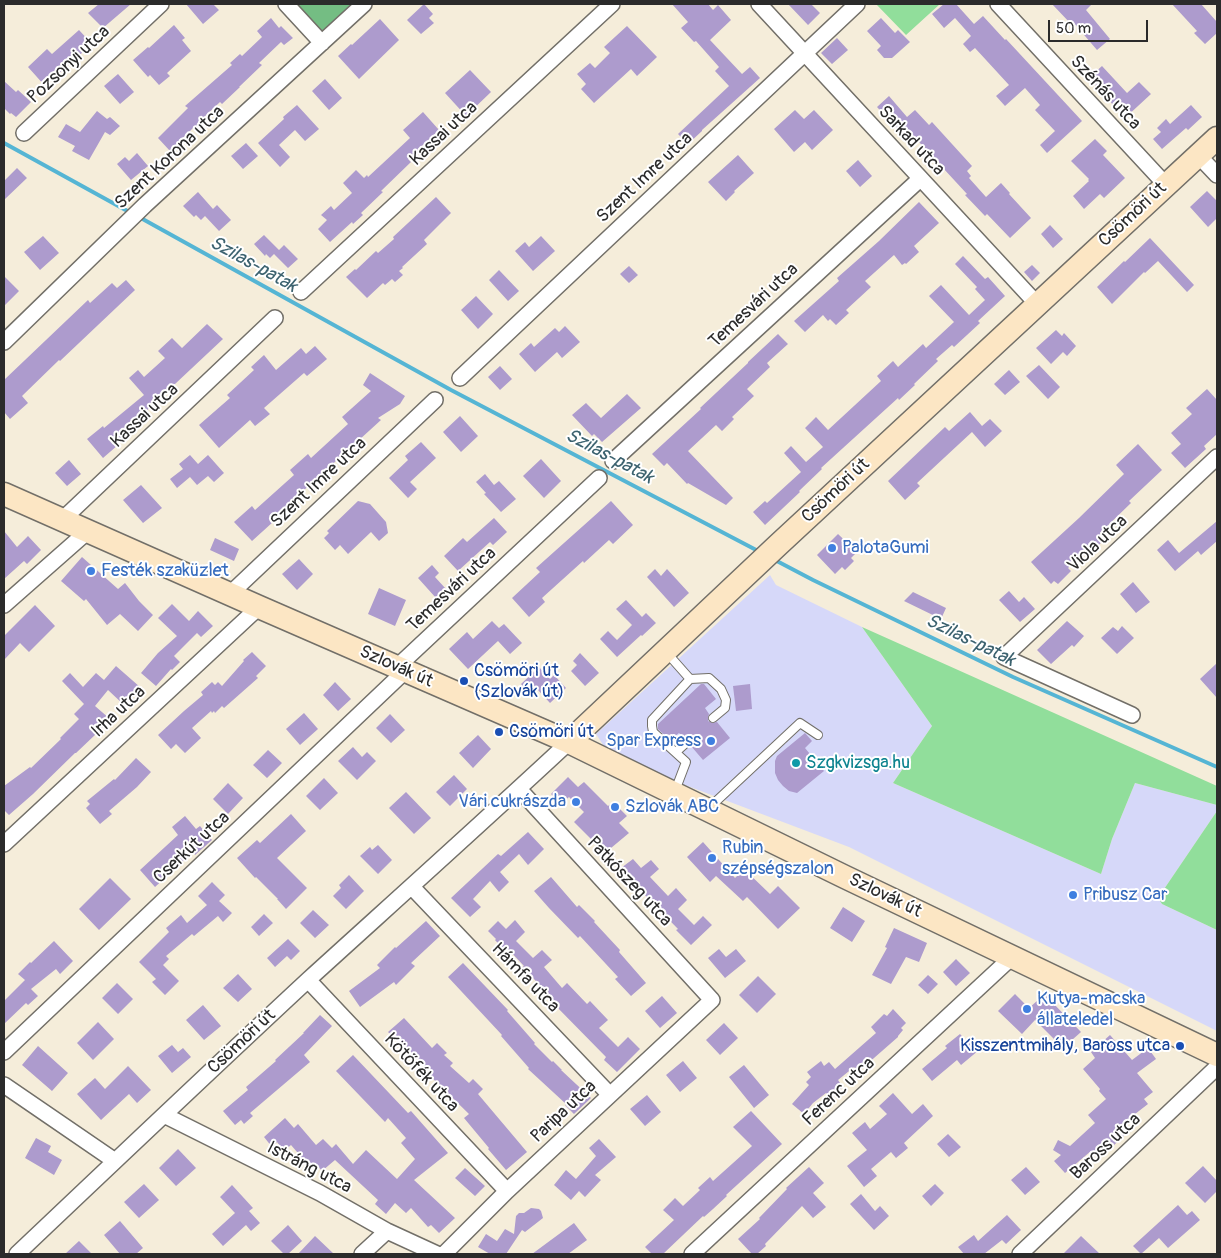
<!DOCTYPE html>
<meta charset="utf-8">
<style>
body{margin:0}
#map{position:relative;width:1221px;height:1258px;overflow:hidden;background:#f5edda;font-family:Pangolin,sans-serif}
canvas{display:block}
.frame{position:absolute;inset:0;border:5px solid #2b2b2b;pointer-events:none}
.scale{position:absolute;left:1048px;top:20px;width:100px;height:22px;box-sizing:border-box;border:2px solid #2b2b2b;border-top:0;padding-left:6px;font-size:15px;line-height:18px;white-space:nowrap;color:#2b2b2b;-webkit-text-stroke:4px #fff;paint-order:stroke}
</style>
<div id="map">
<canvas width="1221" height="1258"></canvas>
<div class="frame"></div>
<div class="scale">50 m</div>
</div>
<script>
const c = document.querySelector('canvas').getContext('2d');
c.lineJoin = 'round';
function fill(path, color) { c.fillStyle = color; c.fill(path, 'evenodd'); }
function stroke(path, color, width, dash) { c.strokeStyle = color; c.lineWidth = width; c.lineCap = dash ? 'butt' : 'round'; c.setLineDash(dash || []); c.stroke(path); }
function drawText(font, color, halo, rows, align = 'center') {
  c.font = font + ' Pangolin,sans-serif'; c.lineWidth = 4; c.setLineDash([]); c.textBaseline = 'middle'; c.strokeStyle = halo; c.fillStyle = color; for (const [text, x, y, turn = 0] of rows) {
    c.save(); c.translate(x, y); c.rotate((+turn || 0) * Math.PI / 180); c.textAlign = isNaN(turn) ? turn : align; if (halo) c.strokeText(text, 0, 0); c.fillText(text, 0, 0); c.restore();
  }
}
fill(new Path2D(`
 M770 575 776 585 862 627 932 726 893 783 1101 874 1112 839 1135 783 1217 805V811L1158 898 1162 904 1217 930V1031L849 847 611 757 596 734Z`), '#d6d8f9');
fill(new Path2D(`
 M876 4H940L906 35Z
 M862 627 1217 786V805L1135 783 1112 839 1101 874 893 783 932 726Z
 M1217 811V930L1162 904 1158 898Z`), '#91de9b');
fill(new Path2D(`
 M286 4H364L322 43Z`), '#74bd83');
stroke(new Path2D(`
 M4 143 131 213
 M139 217 451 390 760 552
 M773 559 813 580 1013 677 1217 767`), '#55b5d4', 4);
fill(new Path2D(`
 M99 4H131L103 28 88 13Z
 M186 4H213L219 10 203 24Z
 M424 4 433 14 429 18 434 23 421 34 407 20Z
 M672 4H708L713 10 718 5 731 20 710 40 742 74 750 67 760 78 702 130V131L688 144 678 134 729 86 715 71 719 67 696 41 694 42 681 28 688 22Z
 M788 4H811L820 13 808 25Z
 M944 4H956L974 24 983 16 1005 40 1006 39 1082 121 1047 153 1040 145 1055 131 1035 110 1040 105 1025 88 1005 106 996 96 1009 85 975 48 970 52 963 44 971 36 955 18 944 28 932 14Z
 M1052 4H1092L1086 10 1110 39 1097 50 1073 22 1071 24Z
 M1172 4H1201L1217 22V33L1205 44 1194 33 1197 31Z
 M271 18 279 28 281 26 293 38 284 45 281 42 259 63 262 65 239 87H240L222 104 220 102 202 119 205 121 196 130 194 127 170 151 158 138 188 108 185 106 232 65 230 63 240 54 242 56 262 37 257 31Z
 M881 18 895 33 898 30 910 42 892 58H884L877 50 881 46 867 31Z
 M380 19 399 40 359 79 338 56 351 44 352 45Z
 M174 25 185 38 182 40 191 51 167 73 170 76 159 85 150 75 148 77 133 60 148 47 149 48Z
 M627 26 657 57 637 76 631 69 594 103 581 89 586 84 577 74 590 63 595 68 610 53 604 47Z
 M79 30 92 44 45 86 28 67 47 49 52 54Z
 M837 38 848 50 832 64 821 53Z
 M1102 66 1127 93 1139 82 1151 94 1125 118 1095 85 1099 82 1092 75Z
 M470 70 491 92 466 116 445 93Z
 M118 74 134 92 120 104 104 86Z
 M325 79 342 98 329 110 312 91Z
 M4 81 16 92 18 90 31 102 16 117 11 113 10 114 4 108Z
 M889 96 907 117 915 110 929 125 932 122 972 166 967 171 971 176 969 178 986 197 1001 183 1010 193 1009 194 1031 218 1010 238 987 214 985 216 965 195 967 194 907 129 902 134 877 107Z
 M297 105 319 129 305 141 295 130 279 145 290 157 280 167 258 143 284 119 283 117Z
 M1191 105 1202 117 1188 130 1186 128 1162 149 1153 139 1161 132 1157 128 1166 119 1170 124Z
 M795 110 804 119 814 110 833 130 812 150 805 142 794 152 774 129Z
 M97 111 107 119 110 117 120 126 110 135 105 132 89 160 72 151 75 146 58 137 66 124 80 132Z
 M423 112 439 130 408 159 411 162 381 191 383 192 361 213 363 215 353 224 352 222 330 242 318 229 327 220 321 215 331 206 334 210 352 193 343 183 356 170 364 178 367 175 368 177 410 138 403 130Z
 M1095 139 1107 151 1103 155 1125 178 1104 198 1100 194 1084 209 1073 196 1089 181 1088 180 1089 179 1071 161Z
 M246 143 258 156 243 169 231 156Z
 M137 153 148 166 131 180 117 164 125 157 129 161Z
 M738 155 754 173 734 191 735 192 726 201 708 182Z
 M858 160 872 176 860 187 846 171Z
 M17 168 27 178 4 200V181Z
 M1207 191 1217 201V218L1208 227 1190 207Z
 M198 192 213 209 217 205 231 220 219 231 205 216 201 220 196 215 194 217 183 206Z
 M436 197 451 213 424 240 427 244 402 267 403 268 399 271 403 275 395 282 392 279 385 285 383 283 367 298 346 277 355 269 356 270 376 251 378 253 394 239 393 237Z
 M919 202 939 223 914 246 919 252 906 264 905 263 902 265 894 255 865 281 871 287 846 310 849 313 836 325 830 319 828 321 823 315 805 332 794 321 839 281 837 278 879 241Z
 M1050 225 1063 239 1053 248 1041 234Z
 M264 235 279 250 284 245 298 259 288 268 274 254 270 258 266 254 265 256 254 244Z
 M43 236 59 253 40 270 24 252Z
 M541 236 555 251 533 271 515 251 525 242 529 247Z
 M1150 238 1194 285 1187 292 1158 261 1145 273 1144 272 1112 304 1097 287 1124 261 1125 262Z
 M963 256 985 279 988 277 1005 296 978 321 980 323 954 347 952 345 936 359 938 361 914 384 915 385 899 400 898 398 821 468 822 469 799 491 800 492 765 525 753 512 765 501 767 503 801 472 784 453 791 446 806 462 823 447 805 428 816 417 828 430 881 381 877 376 893 361 898 367 923 344 926 348 954 322 929 296 941 285 969 315 985 300 975 289 977 287 955 264Z
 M1032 265 1040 273 1032 281 1024 272Z
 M629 266 638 275 629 283 620 274Z
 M499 270 519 291 508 301 489 280Z
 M4 276 19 291 4 306Z
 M126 280 135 290 60 361 59 360 22 396 28 403 10 419 4 412V380L88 300 90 303 112 283 117 288Z
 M476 296 493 314 478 329 461 310Z
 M207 324 223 339 143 414 146 417 116 442 118 445 103 458 87 439 103 426 104 428 144 395 129 378 138 370 144 377 165 358 158 351 172 338 182 348Z
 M565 326 580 342 562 358 557 352 535 372 519 354 531 343 534 347 555 328 559 332Z
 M1056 330 1062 336 1064 333 1076 346 1067 356 1063 352 1051 364 1036 348Z
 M778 334 788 344 767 363 770 367 747 389 754 396 732 417 734 419 722 431 716 425 688 451 733 498 726 505 688 483 687 484 667 463 664 466 652 454 701 409 700 408 748 363V362Z
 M315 346 327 359 307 376 304 373 264 408 270 414 255 426 250 420 219 448 199 425 230 398 227 395 254 370 251 367 264 355 276 370 301 348 306 354Z
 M1039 365 1060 387 1048 399 1026 376Z
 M500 366 512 379 500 390 488 377Z
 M1009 370 1020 382 1005 395 994 384Z
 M370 373 405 396 400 404 378 418 381 420 292 501 294 503 252 541 234 522 252 506 255 510 294 475 290 470 308 454 311 458 348 424 342 417 371 391 363 385Z
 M1207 389 1217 400V434L1204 446 1206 449 1185 468 1171 453 1181 444 1171 433 1192 414 1186 408Z
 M627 394 641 408 602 442 594 434 592 436 572 415 586 403 601 418Z
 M970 412 982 426 990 419 1002 431 985 447 972 432 917 483 920 486 905 500 888 481 945 427 949 431Z
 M460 416 478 436 461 452 443 432Z
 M421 442 436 458 410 482 417 489 408 498 389 478 408 460 405 456Z
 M1138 444 1162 470 1129 501 1131 503 1100 533 1102 535 1099 538 1102 542 1088 555 1085 551 1068 568 1071 571 1058 584 1054 581 1051 584 1031 562 1079 518 1124 474 1116 465Z
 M190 455 198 464 208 455 224 473 214 482 208 476 197 485 190 477 177 488 170 479 183 469 179 464Z
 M541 459 561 481 544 498 523 476Z
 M69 460 81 474 67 486 55 473Z
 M485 474 494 485 499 481 516 499 501 512 484 494 486 493 476 482Z
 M141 485 162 508 143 523 123 500Z
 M358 501 370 504 386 522 388 533 379 541 371 532 348 554 340 545 335 550 324 538 329 533 327 531Z
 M611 501 633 525 613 544 609 540 584 563 583 561 542 598 545 602 529 617 512 598 540 572 536 568Z
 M494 518 507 532 493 545 490 542 458 571 444 556 463 538 467 542Z
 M1217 521V541L1201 555 1198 551 1175 571 1157 550 1168 540 1179 553Z
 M4 531 17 547 28 536 41 550 27 564 24 561 4 579Z
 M838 534 857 552 851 558 854 561 845 570 842 567 835 574 817 555Z
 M215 538 239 549 234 561 210 550Z
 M82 557 118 589 125 583 139 601 153 615 138 631 120 614 107 625 86 599 84 601 61 581Z
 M299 559 313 574 297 590 282 574Z
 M432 565 439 573 435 577 446 589 436 598 418 578Z
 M655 569 661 576 667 569 689 593 674 607 647 577Z
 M1133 582 1150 602 1136 613 1120 594Z
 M379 588 406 600 395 626 368 614Z
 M1009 591 1019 602 1024 597 1035 609 1020 622 999 600Z
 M913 592 946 608 941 619 904 601Z
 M626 600 642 617 646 613 656 623 642 636 641 635 617 657 600 639 608 631 617 640 632 625 616 609Z
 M172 604 189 621 198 611 213 626 201 637 197 633 174 656 180 662 172 670 171 669 156 686 141 673 158 653 177 636 158 618Z
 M35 605 55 626 29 652 20 643 4 660V636Z
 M492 621 499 628 504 624 522 643 510 654 498 641 468 669 449 649 467 632 473 639Z
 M1067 621 1084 636 1074 647 1072 645 1051 664 1037 650Z
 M1122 626 1134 638 1117 654 1101 638 1113 627 1118 631Z
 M252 652 266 666 256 676 258 678 224 708 222 706 215 713 214 711 212 713 211 711 192 728 201 738 185 753 176 744 171 749 158 735 184 711 203 695 201 692 212 682 215 685 218 682 222 686 244 661 243 660Z
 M580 653 599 673 585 686 571 671 577 665 573 661Z
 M1217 663V698L1200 679Z
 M116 666 140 687 124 705 108 690 95 706 110 719 96 734 76 753H75L33 794 9 815 4 810V786L30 767 31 768 61 739 60 738 79 719 74 714 84 704 62 681 70 673 83 687 96 673 104 680Z
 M539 667 550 679 554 675 566 688 550 703 538 690 532 696 521 684Z
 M335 682 351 699 338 711 323 695Z
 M701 684H704L716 699 705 708 709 714 708 717V721L712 723 717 722 730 738 703 760 691 746 693 741 691 738 686 736 684 738 679 733 670 740 658 729V724Z
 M750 684 752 709 736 711 733 686Z
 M304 713 318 729 300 745 286 729Z
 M390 714 405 730 391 743 376 728Z
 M805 733 812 741 805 748 824 771 797 793 789 791 783 786 778 780 775 773V761L777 756Z
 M478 735 491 749 473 768 459 753Z
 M353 747 362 757 367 752 376 761 357 780 338 761Z
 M268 750 282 763 267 778 253 765Z
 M136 758 151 772 137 787 109 811 112 814 100 824 86 808 90 804 87 801 114 779 115 780Z
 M454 775 467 789 450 806 436 792Z
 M568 777 578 787 584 782 608 806 613 802 627 816 619 823 629 833 605 853 574 822 584 812 569 797 561 804 551 794Z
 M324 778 338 793 320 810 306 796Z
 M228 783 243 798 228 814 213 799Z
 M406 792 431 818 414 834 389 808Z
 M291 814 306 831 277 858 307 888 286 909 277 899H278L256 877 255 878 237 858 257 840 260 843Z
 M185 816 196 829 200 826 212 840 195 855 193 852 155 887 140 870 178 835 172 827Z
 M528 832 544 849 528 865 519 854 500 872 509 882 499 892 490 881 473 899 481 907 470 917 451 898 498 854 501 856Z
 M703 842 735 878 744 869 770 894 778 886 800 908 778 929 747 897 743 901 716 876 710 882 687 857Z
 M378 845 392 860 378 874 360 856 370 847 372 850Z
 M633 859 641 868 651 860 659 869 650 877 668 896 676 888 687 900 678 909 694 925 703 916 712 925 691 945 676 930 678 929 639 889 621 868Z
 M349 875 364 891 346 909 333 896 341 888 339 885Z
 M551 877 577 907 579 905 595 921 594 922 620 950 619 952 646 983 631 996 615 979 618 977 580 936 578 938 549 908 534 891Z
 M110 878 131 899 99 930 79 909Z
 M212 882 225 895 219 901 232 913 223 922 218 916 194 936 192 934 166 956 169 959 163 965 179 981 165 995 152 982 156 979 139 962 169 932 166 928 181 915 187 923 207 905 198 896Z
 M843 907 865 921 852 942 830 928Z
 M313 910 329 925 315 938 300 923Z
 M264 914 273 923 259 936 251 927Z
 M515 920 525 932 516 941 533 958 542 950 552 960 544 967 562 988 567 983 587 1004 590 1001 608 1020 599 1028 618 1047 628 1037 640 1049 617 1072 604 1060 606 1057 550 1000 552 998 533 978 531 979 521 968 524 966 508 949 505 951 495 940 496 939 488 931 498 921 506 929Z
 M426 921 440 936 411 963 415 966 396 985 394 982 360 1007 349 991 380 968 377 965 395 947 396 948Z
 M894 928 927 943 919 962 906 957 891 984 872 975 887 948 885 947Z
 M288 939 300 951 291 960 287 956 275 967 267 958Z
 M54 941 73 961 60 974 56 969 31 989 38 996 28 1005 26 1003 4 1024V1001L25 980 18 974 30 962 31 963Z
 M719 949 726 957 736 949 746 961 725 978 708 958Z
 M956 959 970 973 956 986 943 972Z
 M463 963 508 1010 507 1011 535 1043 534 1044 552 1062 553 1061 562 1070H561L591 1098 574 1114 565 1105 566 1104 528 1069 529 1068 501 1036 502 1035 448 977Z
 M238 974 252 989 238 1002 223 988Z
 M928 975 938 984 928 994 918 985Z
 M758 976 776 994 757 1013 739 995Z
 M117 983 133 999 118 1014 102 998Z
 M1046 993 1056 998 1052 1002 1081 1032 1063 1048 1035 1020 1022 1034 998 1011 1015 994 1029 1008Z
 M662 996 677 1013 660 1028 645 1011Z
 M203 1005 221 1026 204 1040 186 1020Z
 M893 1009 906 1023 901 1028 903 1030 898 1036V1037L858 1072 854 1067 838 1080 843 1087 830 1098 826 1093 813 1103 804 1114 792 1104 809 1085 806 1082 811 1077 807 1072 821 1061 824 1066 829 1062 835 1069 876 1033 871 1027 884 1014 887 1016Z
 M320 1015 332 1026 304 1055 310 1062 250 1113 253 1116 244 1124 241 1120 235 1125 223 1111 248 1090 246 1087 276 1061 275 1060 304 1033H303Z
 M404 1018 432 1048 437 1043 447 1053 444 1055 453 1063 450 1066 469 1083 473 1079 483 1089 478 1094 527 1152 506 1170 488 1149 489 1148 464 1118 469 1114 427 1073 429 1070 409 1050 407 1051 388 1032Z
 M98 1022 114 1039 93 1060 77 1043Z
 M724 1023 738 1038 720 1055 706 1040Z
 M960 1034 967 1042 970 1039 979 1050 961 1065 957 1060 932 1081 922 1069 947 1048 945 1046Z
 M1110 1035 1132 1060 1148 1048 1156 1059 1137 1073 1153 1092 1144 1099 1148 1104 1117 1128 1124 1136 1114 1145 1113 1143 1097 1157 1091 1151 1065 1173 1054 1161 1061 1155 1053 1150 1058 1140 1070 1146 1095 1123 1088 1115 1106 1099 1099 1091 1100 1089 1083 1069 1095 1058 1091 1052Z
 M172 1045 178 1052 183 1048 191 1057 172 1073 158 1056Z
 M38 1046 68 1073 52 1091 22 1065Z
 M353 1055 408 1113 411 1111 448 1153 414 1180 455 1218 439 1233 431 1225 428 1227 411 1208 406 1213 395 1203 386 1214 375 1204 378 1200 335 1160 322 1171 315 1163 310 1167 291 1145 284 1151 277 1142 272 1147 264 1137 285 1118 294 1128 298 1124 316 1145 323 1139 332 1148 336 1144 353 1164 366 1150 397 1179 415 1159 401 1143 406 1138 388 1118 385 1122 336 1071Z
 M683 1061 697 1078 680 1092 666 1075Z
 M744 1065 769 1095 754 1108 729 1077Z
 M128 1066 151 1090 137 1103 129 1094 101 1120 77 1094 95 1078 105 1089Z
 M893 1093 912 1114 923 1104 933 1116 904 1143 908 1148 896 1158 891 1152 871 1169 877 1176 864 1187 847 1166 867 1150 852 1133 865 1122 870 1129 887 1114 879 1106Z
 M647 1095 661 1112 645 1126 630 1109Z
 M751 1111 782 1144 726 1195 727 1196 713 1209 704 1217 703 1216 663 1254H652L645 1247 674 1220 663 1210 675 1198 683 1206 700 1190 698 1188 710 1177 713 1181 752 1146 733 1127Z
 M948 1134 961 1147 949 1157 937 1144Z
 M36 1138 51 1146 48 1152 62 1160 54 1175 25 1158Z
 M599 1139 616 1157 595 1175 601 1180 585 1197 579 1191 571 1200 554 1185 566 1170 576 1179 596 1156 589 1148Z
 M178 1149 196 1168 176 1186 159 1168Z
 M1203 1166 1217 1181V1191L1205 1203 1185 1183Z
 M809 1167 824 1183 813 1193 826 1207 813 1218 802 1206 765 1244 766 1246 757 1254H752L738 1239 760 1219 759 1218 787 1189 786 1188Z
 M1026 1167 1040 1182 1025 1195 1011 1180Z
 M465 1168 485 1186 475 1196 455 1178Z
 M144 1184 159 1200 139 1218 124 1202Z
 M935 1184 944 1193 931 1206 922 1196Z
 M232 1185 253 1208 249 1211 260 1223 251 1231 246 1225 223 1246 212 1234 235 1213 220 1197Z
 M861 1194 875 1211 880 1206 889 1216 874 1230 850 1204Z
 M1178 1205 1187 1215 1192 1211 1200 1220 1168 1248 1159 1238 1141 1254 1133 1246Z
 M531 1208 539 1209 541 1211 543 1218 525 1232 522 1230 506 1254H490L478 1247 486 1234 497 1241 505 1229 514 1234 516 1216 519 1213H524Z
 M1007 1215 1021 1230 1006 1244 1002 1240 984 1254H964L958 1247 974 1235 978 1241Z
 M120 1221 143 1248 136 1254H120L104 1235Z
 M574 1223 587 1240 568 1254H532Z
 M288 1225 302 1241 288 1254H284L271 1241Z
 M315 1236 334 1254H298Z
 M1081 1236 1100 1254H1063Z
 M79 1241 92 1254H65Z`), '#ad9bcd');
const lane = new Path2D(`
 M667 653 690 679 652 720V726L653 732 686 762 675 791
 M690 679 709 678 721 689 726 700 725 708 713 718
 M676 752 687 742
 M710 807 800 723 818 735`);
const street = new Path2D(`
 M286 4 322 43
 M759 4 1037 304
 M998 4 1166 185
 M24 133 161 4
 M1198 155 1217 175
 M301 292 612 4
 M4 342 145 205 364 4
 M460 378 857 4
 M613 461 920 179
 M62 520 275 318
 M230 594 435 400
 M4 605 88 531
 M397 667 599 478
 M1132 715 1004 657 1217 457
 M4 844 259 607
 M412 887 610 1095
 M308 980 507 1191
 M4 1052 405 671
 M4 1085 115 1161
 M164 1115 320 1193 387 1231 437 1254
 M17 1254C114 1162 211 1070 309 979 396 900 483 822 569 742
 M362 1254 387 1231
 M444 1254 507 1191 712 1000 519 789
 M692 1254 1012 957
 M1020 1254 1217 1067`);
const secondary = new Path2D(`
 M4 494 259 607 569 742 845 877 1217 1055
 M569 742 778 545 1217 138`);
stroke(lane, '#726f68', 10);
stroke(street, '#726f68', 18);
stroke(secondary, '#726f68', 25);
stroke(lane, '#fff', 8);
stroke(street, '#fff', 15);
stroke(secondary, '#fce6c4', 22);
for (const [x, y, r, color] of [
 [832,548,5,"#3f7fe0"],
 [91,571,5,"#3f7fe0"],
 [464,681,5,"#1a4fb4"],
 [499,732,5,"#1a4fb4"],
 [711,741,5,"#3f7fe0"],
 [796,763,5,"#0f9aa8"],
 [576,802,5,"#3f7fe0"],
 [615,807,5,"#3f7fe0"],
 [712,858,5,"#3f7fe0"],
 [1073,895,5,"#3f7fe0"],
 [1027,1009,5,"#3f7fe0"],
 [1180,1046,5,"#1a4fb4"]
]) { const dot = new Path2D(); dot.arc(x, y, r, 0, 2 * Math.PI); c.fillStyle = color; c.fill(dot); stroke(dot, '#fff', 2); }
drawText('18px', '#2b2b2b', '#fff', [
 ["Pozsonyi utca",69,65,-43],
 ["Szénás utca",1105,93,47],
 ["Kassai utca",444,134,-43],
 ["Sarkad utca",911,141,47],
 ["Szent Korona utca",170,158,-43],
 ["Szent Imre utca",645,178,-43],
 ["Csömöri út",1133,215,-43],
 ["Temesvári utca",754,306,-43],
 ["Kassai utca",145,416,-43],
 ["Szent Imre utca",319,483,-43],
 ["Csömöri út",836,491,-43],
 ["Viola utca",1098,544,-43],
 ["Temesvári utca",452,590,-43],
 ["Szlovák út",396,667,24],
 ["Irha utca",119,712,-43],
 ["Cserkút utca",192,848,-43],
 ["Patkószeg utca",629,882,47],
 ["Szlovák út",885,896,26],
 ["Hámfa utca",525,978,46],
 ["Csömöri út",242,1042,-43],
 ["Kötőfék utca",421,1073,47],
 ["Ferenc utca",839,1092,-43],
 ["Paripa utca",564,1112,-43],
 ["Baross utca",1106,1147,-43],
 ["Istráng utca",309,1168,27]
]);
drawText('18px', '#366cbe', '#fff', [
 ["PalotaGumi",842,548],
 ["Festék szaküzlet",101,571],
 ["Spar Express",701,741,"right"],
 ["Vári cukrászda",566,802,"right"],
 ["Szlovák ABC",625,807],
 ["Rubin",722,848],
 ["szépségszalon",722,869],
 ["Pribusz Car",1083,895],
 ["Kutya-macska",1037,999],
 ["állateledel",1037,1020]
], 'left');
drawText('18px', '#164399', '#fff', [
 ["Csömöri út",474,671],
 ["(Szlovák út)",474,692],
 ["Csömöri út",509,732],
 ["Kisszentmihály, Baross utca",1170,1046,"right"]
], 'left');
drawText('18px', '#0d838f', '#fff', [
 ["Szgkvizsga.hu",806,763]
], 'left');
drawText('italic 19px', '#3c626f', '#fff', [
 ["Szilas-patak",253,265,29],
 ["Szilas-patak",609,457,28],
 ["Szilas-patak",970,641,26]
]);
</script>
